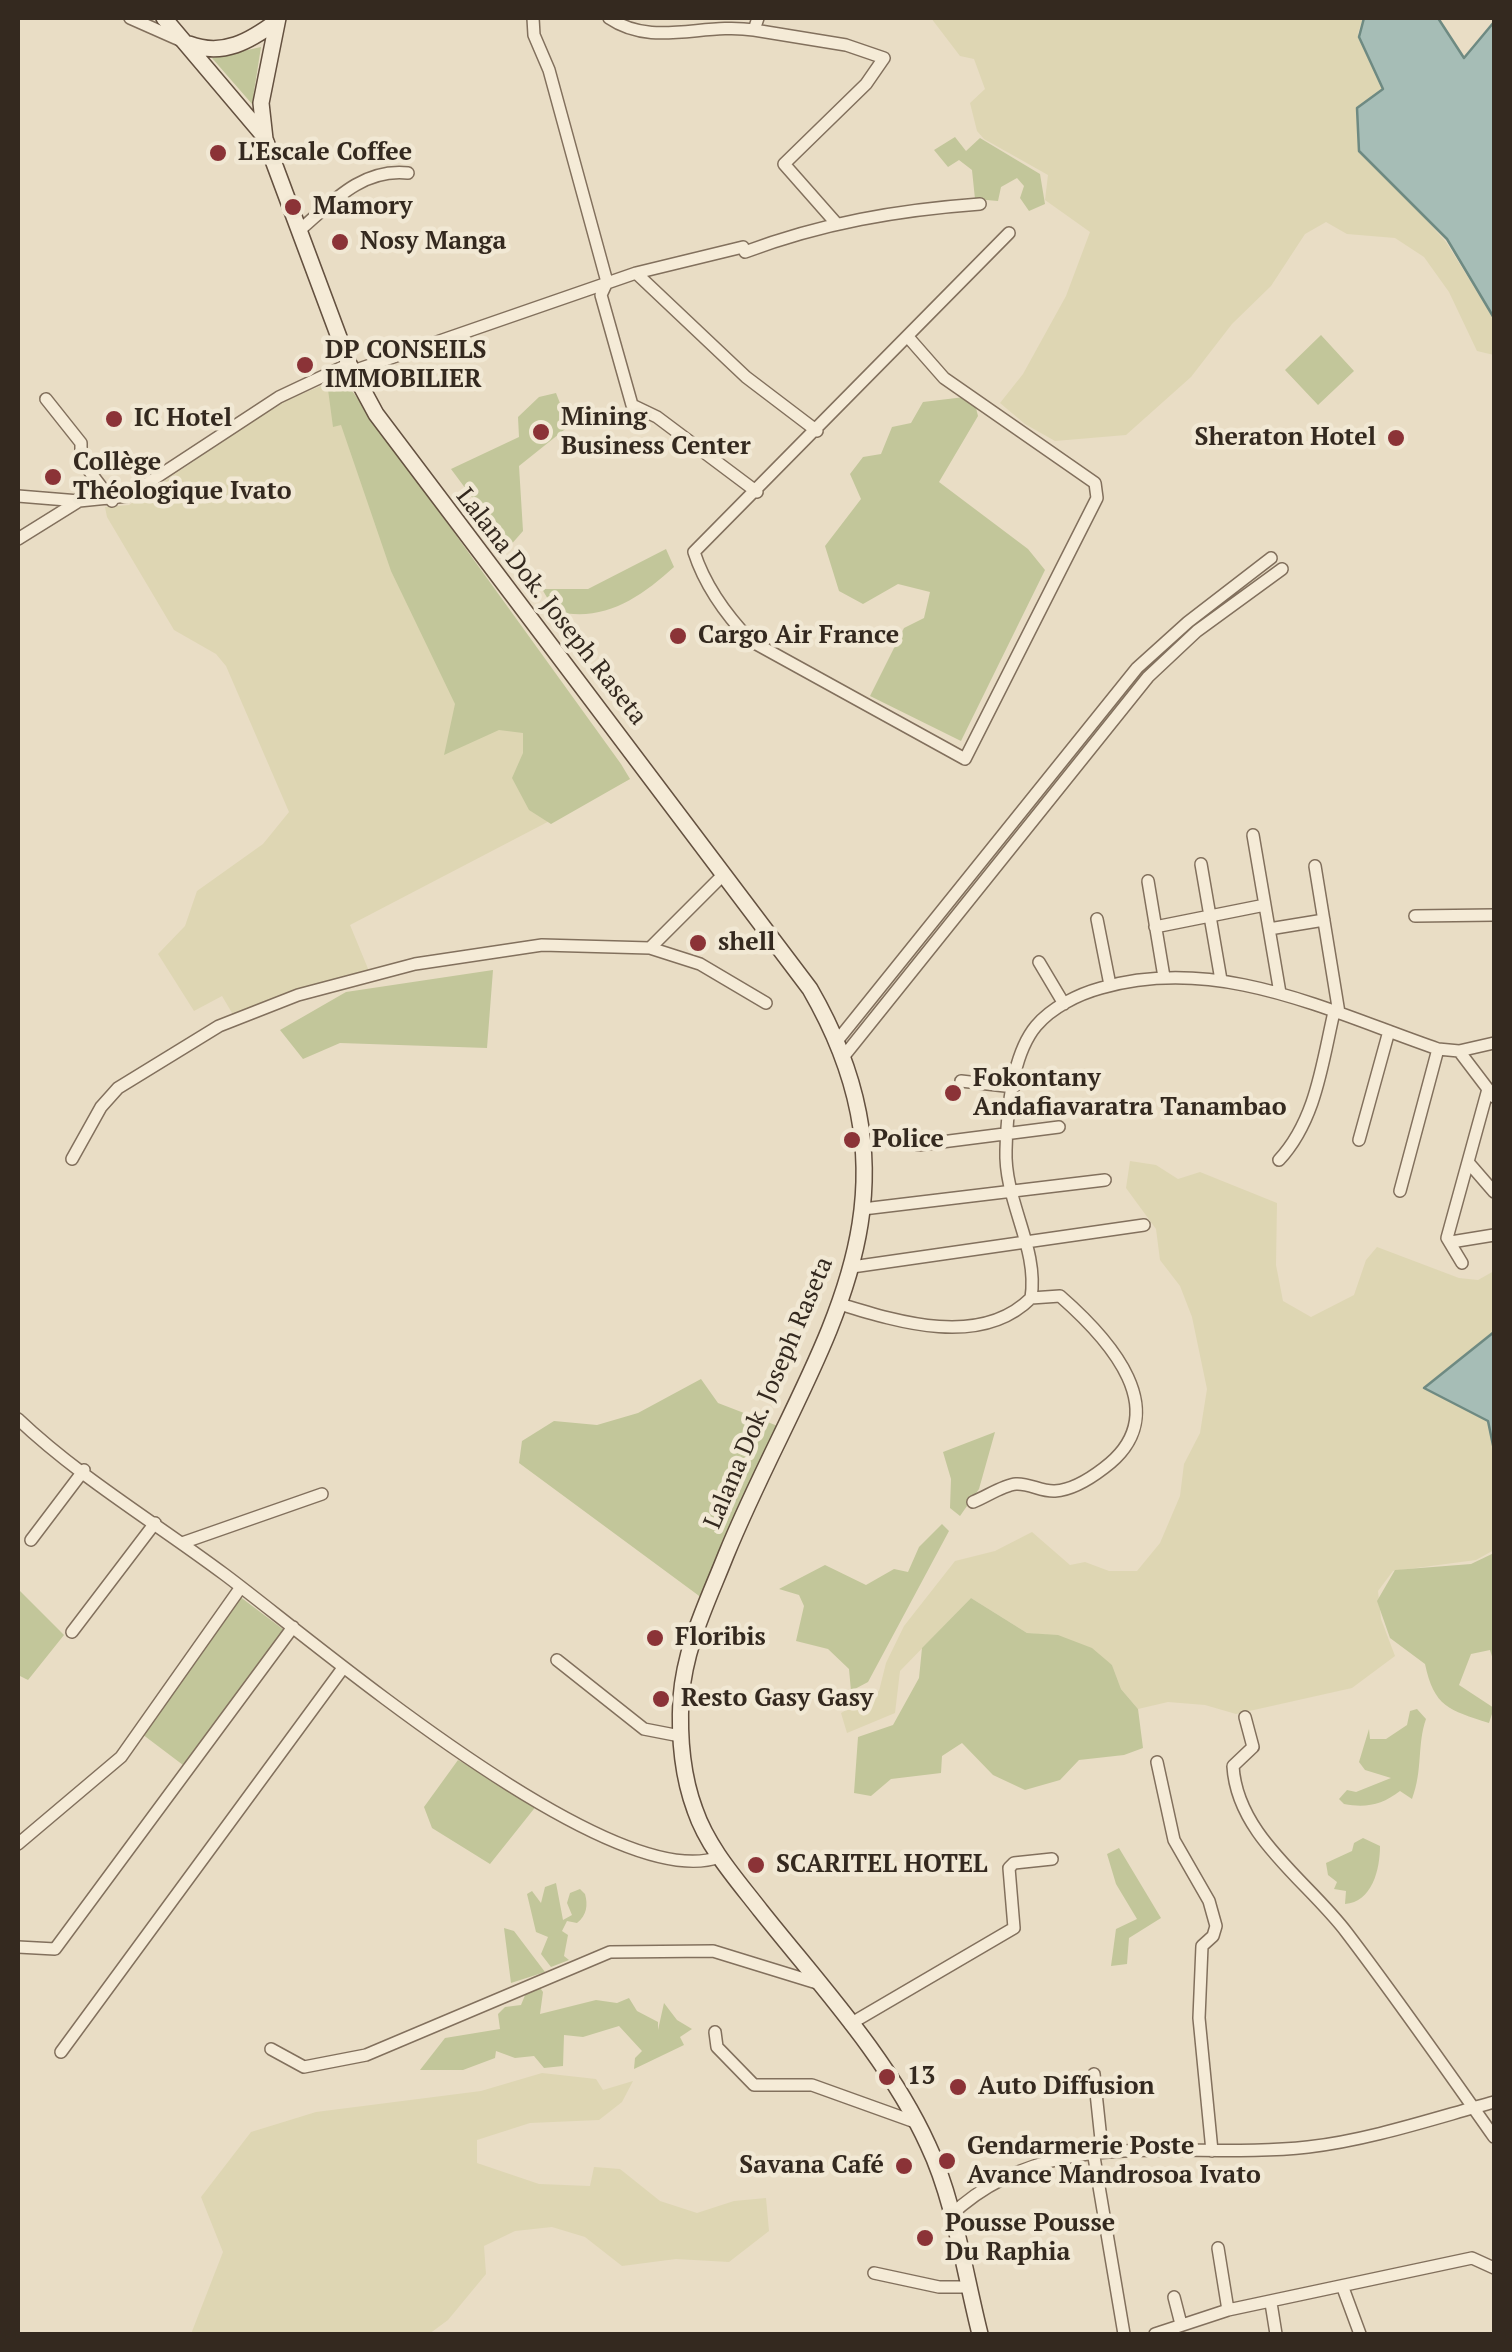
<!DOCTYPE html>
<meta charset="utf-8">
<style>
body{margin:0}
#map{position:relative;width:1512px;height:2352px;overflow:hidden;background:#e9ddc5;font-family:"PT Serif",serif}
canvas{display:block}
.frame{position:absolute;inset:0;border:20px solid #34291f;pointer-events:none}
</style>
<div id="map">
<canvas width="1512" height="2352"></canvas>
<div class="frame"></div>
</div>
<script>
const c = document.querySelector('canvas').getContext('2d');
c.lineJoin = 'round';
function fill(path, color) { c.fillStyle = color; c.fill(path, 'evenodd'); }
function stroke(path, color, width, dash) { c.strokeStyle = color; c.lineWidth = width; c.lineCap = dash ? 'butt' : 'round'; c.setLineDash(dash || []); c.stroke(path); }
function drawText(font, color, halo, rows, align = 'center') {
  c.font = font + ' "PT Serif",serif'; c.lineWidth = 9; c.setLineDash([]); c.textBaseline = 'middle'; c.strokeStyle = halo; c.fillStyle = color; for (const [text, x, y, turn = 0] of rows) {
    c.save(); c.translate(x, y); c.rotate((+turn || 0) * Math.PI / 180); c.textAlign = isNaN(turn) ? turn : align; if (halo) c.strokeText(text, 0, 0); c.fillText(text, 0, 0); c.restore();
  }
}
fill(new Path2D(`
 M931 18H1363L1358 33 1385 86 1361 108 1365 151 1446 242 1494 319V355L1477 351 1449 292 1424 257 1395 238 1347 234 1326 222 1305 234 1271 286 1232 324 1191 377 1126 435 1055 441 1025 424 1000 403 1023 374 1066 296 1090 232 1045 200 1048 175 984 139 977 131 970 103 985 89 974 59 960 56Z
 M342 377 630 779 350 925 371 976 235 1018 222 996 194 1011 158 954 185 926 197 891 263 844 289 812 226 666 216 654 174 630 107 517 105 507 129 505 278 404Z
 M1130 1161 1156 1165 1178 1179 1200 1172 1277 1203 1276 1265 1283 1301 1311 1317 1354 1295 1366 1260 1377 1247 1459 1278 1478 1280 1494 1271V1332L1424 1388 1488 1421 1494 1450V1550L1476 1560 1393 1571 1378 1591 1381 1619 1395 1656 1352 1688 1236 1714 1205 1705 1168 1702 1138 1709 1121 1689 1112 1665 1058 1636 1027 1633 971 1598 900 1671 895 1713 847 1733 841 1713 879 1691 886 1663 904 1626 955 1561 995 1551 1032 1532 1070 1565 1085 1562 1109 1571H1137L1160 1543 1180 1496 1184 1464 1200 1433 1207 1389 1192 1317 1180 1286 1160 1260 1156 1229 1126 1188Z
 M542 2073 596 2079 603 2090 633 2081 622 2102 599 2120 530 2123 477 2140V2163L539 2184 590 2186 594 2167 620 2169 660 2201 697 2213 734 2201 766 2198 769 2231 729 2262 676 2259 622 2266 585 2237 552 2227 515 2231 484 2246 486 2274 448 2320 429 2334H191L223 2252 201 2197 251 2132 316 2112 481 2091Z`), '#ded6b3');
fill(new Path2D(`
 M261 47 252 104 212 58Z
 M955 137 966 151 980 138 1040 174 1045 204 1029 211 1020 198 1024 186 1017 178 1001 187 998 201 975 199 972 170 959 160 948 167 934 150Z
 M1321 335 1354 371 1318 405 1285 370Z
 M342 377 621 764 630 779 551 824 529 810 512 778 523 753V733L499 730 444 755 455 704 391 571 341 425 333 427 327 382Z
 M556 393 569 426 519 466 523 531 509 547 451 469 519 437 518 417 539 397Z
 M973 396 978 416 939 482 1028 549 1045 570 961 741 870 696 904 628 924 618 930 592 898 584 863 604 839 591 825 546 861 499 850 474 863 457 881 454 892 427 911 423 923 402Z
 M666 549 674 567C639 599 602 623 555 611L542 589H588Z
 M493 970 487 1048 340 1043 303 1059 280 1030 346 992Z
 M701 1379 718 1403 783 1428 706 1601 519 1463 522 1441 554 1421 597 1425 638 1413Z
 M995 1432 979 1489 960 1516 950 1508 951 1479 943 1452Z
 M942 1524 949 1531 868 1682 851 1691 849 1669 828 1649 796 1641 804 1606 799 1595 779 1589 825 1565 866 1585 894 1569 908 1572 919 1547Z
 M1494 1553V1663L1490 1650 1471 1654 1459 1685 1494 1708 1489 1723C1449 1710 1434 1707 1425 1664L1390 1638 1377 1601 1395 1570 1471 1564Z
 M18 1589 64 1635 28 1680 18 1675Z
 M239 1596 284 1630 183 1765 142 1734Z
 M971 1598 1027 1633 1058 1635 1092 1648 1112 1665 1121 1689 1138 1709 1143 1748 1124 1755 1079 1760 1060 1780 1025 1790 993 1775 962 1743 942 1756 941 1773 891 1779 871 1796 854 1793 858 1737 893 1725 919 1678 922 1648Z
 M1417 1709 1426 1719C1417 1744 1423 1770 1412 1799L1400 1791C1382 1805 1366 1808 1344 1804L1339 1799 1347 1790 1356 1792 1391 1778 1365 1770 1359 1762 1369 1729 1370 1739H1386L1407 1725 1410 1711Z
 M458 1760 537 1805 490 1864 432 1828 424 1807Z
 M1363 1838 1380 1846C1380 1870 1372 1902 1345 1904L1346 1891 1334 1889 1337 1882 1328 1875 1326 1863 1352 1851 1354 1843Z
 M1119 1848 1161 1918 1129 1938 1127 1964 1111 1966 1116 1929 1137 1919 1116 1884 1107 1854Z
 M556 1883 563 1920 572 1915 567 1903 570 1893 580 1889 585 1894C588 1905 587 1915 577 1923L567 1921 562 1931 568 1935 564 1956 569 1960 551 1967 541 1954 548 1937 536 1932 527 1894 532 1891 541 1903 545 1887Z
 M504 1928 514 1931 545 1972 511 1983Z
 M538 1985 543 1992 540 2014 596 2000 617 2003 629 1998 637 2011 658 2022V2030L664 2003 677 2020 692 2029 680 2037 684 2045 634 2069 635 2058 642 2051 619 2026 583 2037 564 2035 563 2066 544 2068 534 2056 515 2058 496 2051 495 2058 463 2070H420L445 2038 500 2029 498 2014 505 2007 521 2005 528 1988Z`), '#c2c69a');
const water = new Path2D(`
 M1364 18H1438L1464 58 1494 22V318L1447 239 1359 151 1357 108 1383 89 1359 37Z
 M1494 1332V1450L1488 1421 1424 1388Z`);
fill(water, '#a6bdb6');
stroke(water, '#6e8a82', 2.5);
const street = new Path2D(`
 M130 18 182 41
 M533 18 534 35 549 70 607 282 601 295 632 405 657 417 757 492
 M609 18C653 48 703 22 754 30L758 18
 M754 30 846 45 884 58 866 84 784 164 836 223
 M301 229C333 201 363 168 408 173
 M636 273 746 377 817 431
 M908 337 944 378 1095 483 1097 498 965 759 751 641C726 615 705 586 694 552L1009 233
 M353 371 636 273 743 247 745 252C822 223 898 210 980 204
 M46 399 81 443V460L112 501
 M18 496 79 501 128 496 279 397 349 364
 M18 539 79 501
 M1253 835 1280 993
 M1201 864 1221 980
 M1315 866 1339 1013
 M1148 881 1164 977
 M1415 916 1494 915
 M1097 919 1110 985
 M1155 927 1265 905
 M1269 929 1324 920
 M650 948 724 874
 M1039 962 1064 1004
 M837 1041 1137 668 1188 622 1271 558
 M1459 1051 1494 1097
 M844 1056 1148 677 1197 631 1282 569
 M961 1081 1014 1087
 M1359 1140 1389 1031
 M918 1145 1059 1127
 M72 1159 101 1107 118 1088 219 1026 298 995 415 964 542 945 650 948 700 964 766 1003
 M1279 1160C1316 1120 1322 1064 1334 1012
 M1468 1162 1494 1192
 M1400 1191 1438 1049
 M863 1209 1105 1180
 M1451 1242 1494 1235
 M1462 1263 1447 1238 1488 1089
 M852 1267 1144 1225
 M840 1304C898 1322 981 1348 1031 1298 1039 1248 1004 1201 1006 1150 1007 1113 1012 1055 1036 1026 1052 1007 1079 994 1101 988 1219 954 1330 1012 1438 1049L1459 1051 1494 1043
 M18 1419C79 1477 156 1523 224 1574 314 1641 611 1897 719 1857
 M973 1502C986 1497 1003 1485 1016 1484 1029 1483 1042 1492 1055 1491 1072 1490 1091 1478 1104 1468 1178 1413 1108 1338 1060 1296L1031 1298
 M31 1540 84 1470
 M182 1543 322 1494
 M72 1632 155 1523
 M557 1660 644 1729 680 1736
 M1245 1717 1253 1747 1233 1766C1237 1836 1308 1881 1347 1933 1398 2000 1446 2069 1494 2137
 M1157 1762 1174 1840 1209 1901 1216 1926 1213 1936 1202 1946 1199 2018 1212 2151
 M18 1844 121 1757 241 1587
 M18 1947 55 1949 293 1627
 M850 2024 1014 1928 1009 1868 1014 1863 1052 1859
 M715 2032 717 2047 754 2085H812L915 2122
 M271 2049 304 2067 366 2055 610 1952 713 1951 817 1983
 M61 2052 343 1668
 M1094 2074 1102 2149
 M1093 2151 1124 2334
 M950 2216C1049 2121 1185 2161 1308 2147 1370 2140 1435 2118 1494 2102
 M1218 2248 1228 2310
 M874 2273 939 2287H968
 M1343 2288 1360 2334
 M1174 2297 1181 2324
 M1271 2303 1276 2334
 M1155 2334 1228 2310 1472 2258 1494 2268`);
const secondary = new Path2D(`
 M164 18 263 135
 M278 18 261 103 265 139 349 364 376 414 810 989C938 1211 810 1350 726 1555 707 1603 685 1646 681 1698 679 1735 682 1775 695 1810 708 1848 737 1880 761 1911 819 1984 889 2059 928 2145 954 2199 965 2275 980 2334
 M189 44C223 57 250 41 277 21`);
stroke(street, '#82705d', 14);
stroke(secondary, '#645140', 18);
stroke(street, '#f5ebd7', 11);
stroke(secondary, '#f5ebd7', 15);
for (const [x, y, r, color] of [
 [218,153,10,"#8b3337"],
 [293,207,10,"#8b3337"],
 [340,242,10,"#8b3337"],
 [305,365,10,"#8b3337"],
 [114,419,10,"#8b3337"],
 [541,432,10,"#8b3337"],
 [1396,438,10,"#8b3337"],
 [53,477,10,"#8b3337"],
 [678,636,10,"#8b3337"],
 [698,943,10,"#8b3337"],
 [953,1093,10,"#8b3337"],
 [852,1140,10,"#8b3337"],
 [655,1638,10,"#8b3337"],
 [661,1699,10,"#8b3337"],
 [756,1865,10,"#8b3337"],
 [887,2077,10,"#8b3337"],
 [958,2087,10,"#8b3337"],
 [947,2161,10,"#8b3337"],
 [904,2166,10,"#8b3337"],
 [925,2238,10,"#8b3337"]
]) { const dot = new Path2D(); dot.arc(x, y, r, 0, 2 * Math.PI); c.fillStyle = color; c.fill(dot); stroke(dot, '#f1e8d4', 4); }
drawText('bold 25px', '#34291f', '#f1e8d4', [
 ["L'Escale Coffee",238,153],
 ["Mamory",313,207],
 ["Nosy Manga",360,242],
 ["DP CONSEILS",325,351],
 ["IMMOBILIER",325,380],
 ["Mining",561,418],
 ["Business Center",561,447],
 ["IC Hotel",134,419],
 ["Sheraton Hotel",1376,438,"right"],
 ["Collège",73,463],
 ["Théologique Ivato",73,492],
 ["Cargo Air France",698,636],
 ["shell",718,943],
 ["Fokontany",973,1079],
 ["Andafiavaratra Tanambao",973,1108],
 ["Police",872,1140],
 ["Floribis",675,1638],
 ["Resto Gasy Gasy",681,1699],
 ["SCARITEL HOTEL",776,1865],
 ["13",907,2077],
 ["Auto Diffusion",978,2087],
 ["Gendarmerie Poste",967,2147],
 ["Avance Mandrosoa Ivato",967,2176],
 ["Savana Café",884,2166,"right"],
 ["Pousse Pousse",945,2224],
 ["Du Raphia",945,2253]
], 'left');
drawText('25px', '#34291f', '#f1e8d4', [
 ["Lalana Dok. Joseph Raseta",551,607,52],
 ["Lalana Dok. Joseph Raseta",769,1393,-67]
]);
</script>
